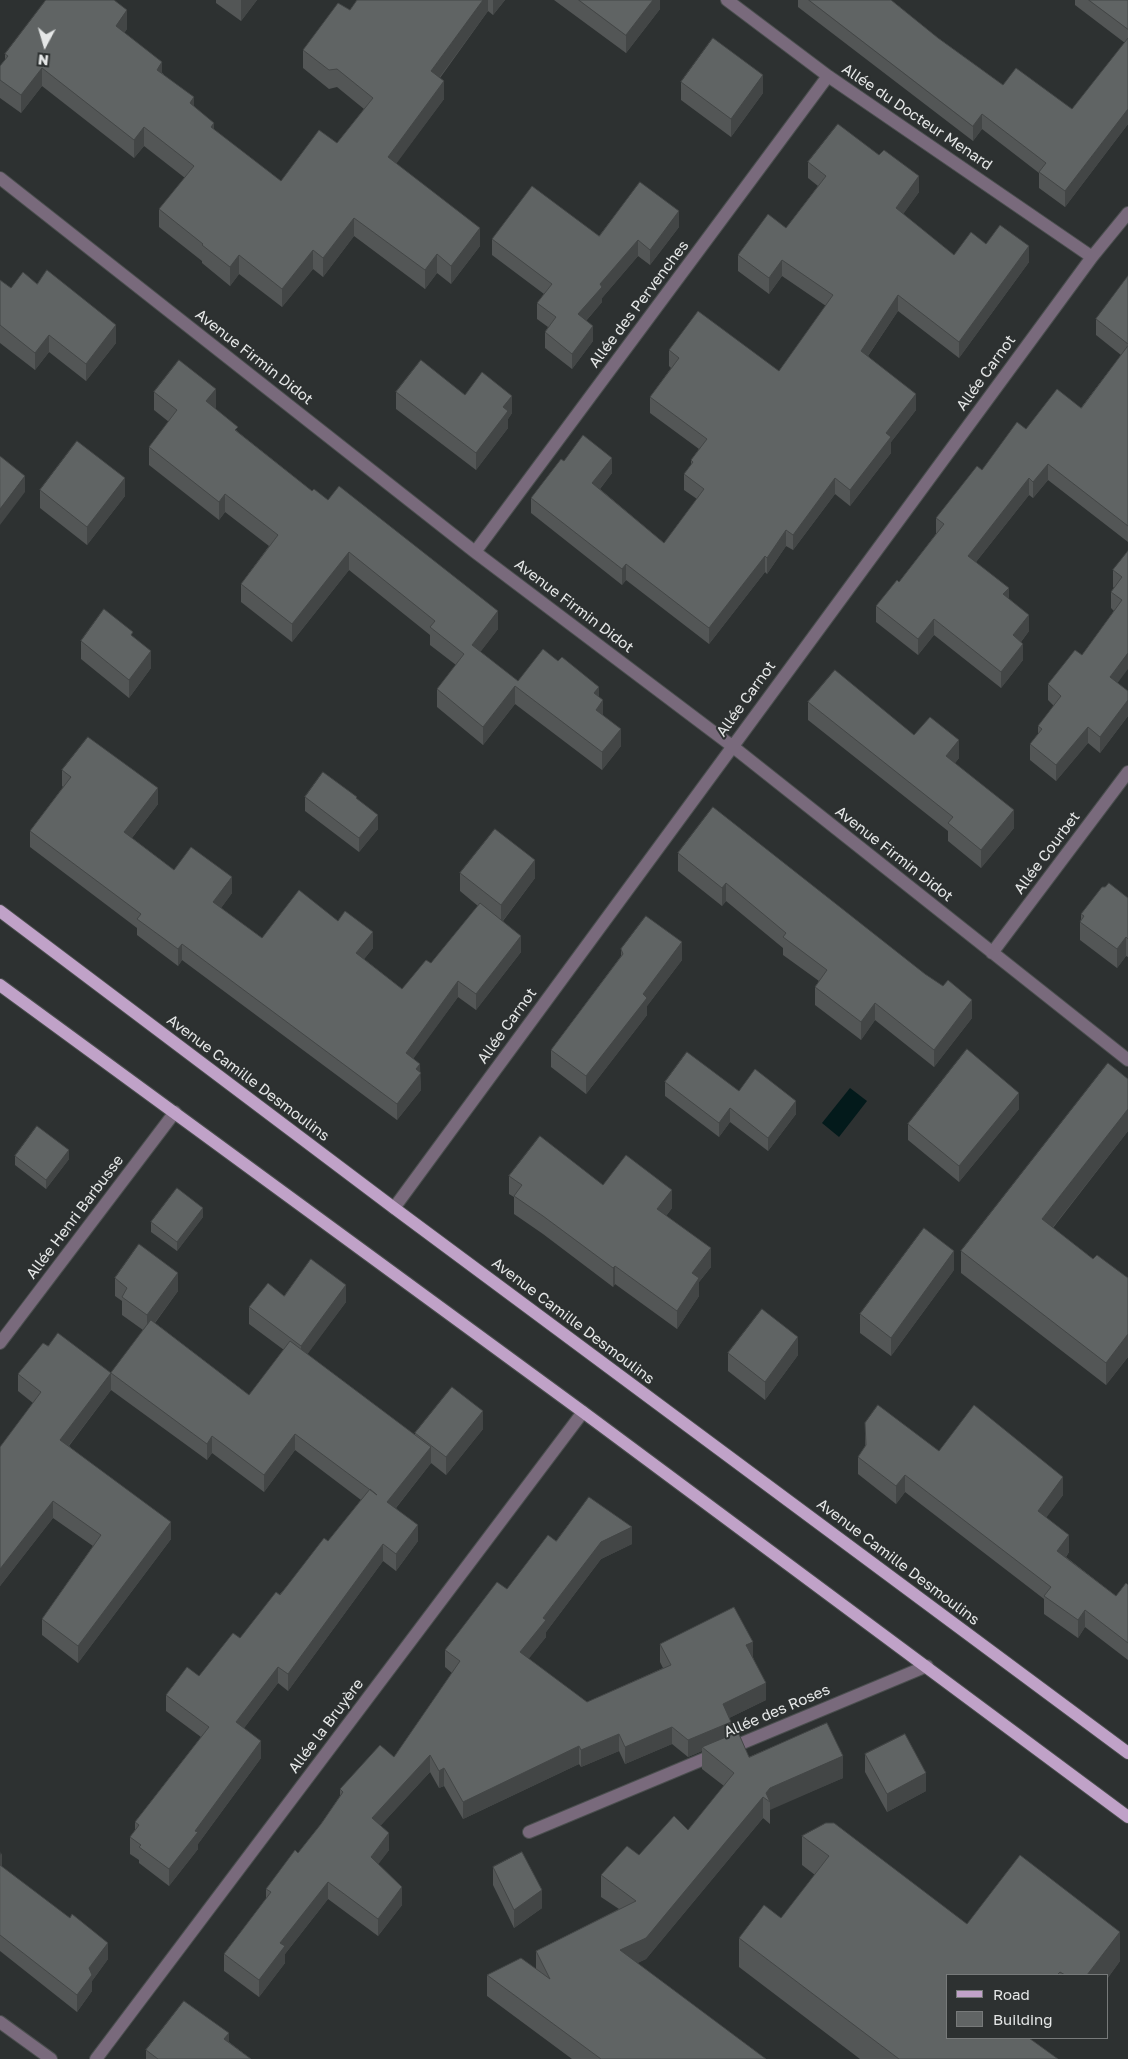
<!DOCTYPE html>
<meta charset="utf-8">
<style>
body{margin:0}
#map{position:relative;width:1128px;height:2059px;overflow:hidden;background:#2d3131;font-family:"Golos Text",sans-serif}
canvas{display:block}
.legend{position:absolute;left:946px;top:1974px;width:162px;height:65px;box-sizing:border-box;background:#2d3131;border:1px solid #777a7a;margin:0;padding:6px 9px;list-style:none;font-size:15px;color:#e5e7e7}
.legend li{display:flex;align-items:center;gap:10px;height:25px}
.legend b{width:25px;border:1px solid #777a7a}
.north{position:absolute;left:20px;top:20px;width:50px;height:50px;-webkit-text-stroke:4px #2d3131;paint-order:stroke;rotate:186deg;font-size:14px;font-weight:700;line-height:20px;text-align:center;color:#e5e7e7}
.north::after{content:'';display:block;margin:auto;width:18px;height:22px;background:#e5e7e7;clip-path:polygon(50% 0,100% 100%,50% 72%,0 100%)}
</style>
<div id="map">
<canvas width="1128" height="2059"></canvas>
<ul class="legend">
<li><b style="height:6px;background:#c0a2c8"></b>Road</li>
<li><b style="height:14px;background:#606464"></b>Building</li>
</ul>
<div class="north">N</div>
</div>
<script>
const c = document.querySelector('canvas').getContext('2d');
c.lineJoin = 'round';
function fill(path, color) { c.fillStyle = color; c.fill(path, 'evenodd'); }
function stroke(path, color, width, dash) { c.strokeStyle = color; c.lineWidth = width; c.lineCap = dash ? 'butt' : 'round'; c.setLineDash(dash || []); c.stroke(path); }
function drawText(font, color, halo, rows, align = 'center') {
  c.font = font + ' "Golos Text",sans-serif'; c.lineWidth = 4; c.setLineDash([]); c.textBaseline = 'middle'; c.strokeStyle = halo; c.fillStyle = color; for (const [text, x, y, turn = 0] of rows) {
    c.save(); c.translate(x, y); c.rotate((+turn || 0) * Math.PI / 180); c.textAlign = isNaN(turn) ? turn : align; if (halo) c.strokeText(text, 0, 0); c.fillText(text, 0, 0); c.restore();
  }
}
fill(new Path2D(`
 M850 1088 867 1101 839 1137 822 1123Z`), '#031a1b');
const minor = new Path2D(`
 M727 0 828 76 1092 257
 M0 178 475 552 732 746 1128 1060
 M475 552 828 76
 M992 953 1128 772
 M394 1208 1092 257 1128 213
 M0 1343 175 1112
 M529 1832 927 1666
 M0 2022 51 2059
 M96 2059 583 1412`);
const major = new Path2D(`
 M0 911 394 1208 1128 1753
 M0 985 583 1412 1128 1817`);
stroke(minor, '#4a4e4e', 14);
stroke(major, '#4a4e4e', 14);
stroke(minor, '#796a7c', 12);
stroke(major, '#c0a2c8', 12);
fill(new Path2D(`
 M216 0H257L241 21 216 3Z
 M357 0H505L493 15 488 11 440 78 444 99 396 163 480 246 451 284 437 273 425 289 354 236 323 277 313 269 282 307 239 274 230 286 202 263V261L159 227V209L185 178 144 146 134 158 42 86 21 113 0 98V66L5 60V54L127 29 124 33 194 106 214 130 281 181 337 143 364 109 337 87 329 89 303 68V50L350 10Z
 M554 0H660V9L626 53Z
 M798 0H891L938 38 1003 85 1072 109 1125 43 1075 5V0H1128V124L1065 207 1039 188V173L982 129 973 141 798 7Z
 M681 82 763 93 731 137 681 100Z
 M808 162 919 192 903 214 954 255 986 244 1029 262 959 358 898 311 868 356 916 410 891 442V453L850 506 835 494 793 550 786 546 767 574 765 572 709 644 626 580 622 585 531 513V498L564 461 612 473 600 489 664 543 697 499 684 490V474L691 465V460L699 449 650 413V397L671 368 669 366V350L779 371 826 306 782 276 769 294 738 271V255L786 228 818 186 808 178Z
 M679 227 650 265 638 256 602 298V302L586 321 593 341 572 369 545 348V332L548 327 537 319V303L544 294 492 255V239L599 236Z
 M1128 276V542L1048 480 1033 498 1029 495 976 562 1009 599 1029 631 1021 642 1023 660 1001 688 934 635 918 655 876 622V606L899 582 936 534V518L982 470 1026 429 1081 408 1121 355 1096 335V319Z
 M0 280 11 288 37 284 116 343 86 381 49 352 35 370 0 343Z
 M154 392 216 407 215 408 238 432 312 491 498 629 480 652 518 681 599 697 603 715 621 746 602 770 515 704 483 745 437 707V689L456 665 430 645V635L349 570 292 642 241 602V584L269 546 225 512 219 520 149 465V447L169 422 154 410Z
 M396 392 465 395 512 413 508 419V428L476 470 396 409Z
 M40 490 125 496 87 545 40 508Z
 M1128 551 1117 683 1128 691V716L1100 753 1088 743 1056 781 1030 760V744L1038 734V726L1054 706 1048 700V684L1082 655 1114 611 1111 608V592L1114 588 1113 587V570Z
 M133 637 151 668 129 698 81 659V641Z
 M808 702 914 735 959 758 955 763 1014 828 981 868 948 841V831L808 720Z
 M62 770 158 804 132 838 174 870 232 893 221 908 262 938 373 948 364 959 402 989 431 963 478 906 460 891V873L535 878 503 921 521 952 476 1010 458 997 413 1058 420 1073 421 1090 397 1120 182 960 178 966 137 935V928L30 847V831L63 787 62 786Z
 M305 797 378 829 359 852 305 811Z
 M678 853 972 1018 934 1067 875 1020 861 1040 815 1005V987L819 981 783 955V948L726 901 722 906 678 871Z
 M1128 898V957L1126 956 1117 968 1080 940V922L1081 919V914Z
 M621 949 682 960 647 1006V1015L586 1094 551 1067V1050L621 956Z
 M1128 1079V1131L1053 1228 1093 1259 1128 1278V1357L1106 1385 961 1273V1251Z
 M665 1082 739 1091 796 1114 768 1151 730 1122 719 1137 665 1096Z
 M1019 1109 959 1182 908 1140V1124Z
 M15 1156 69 1159 46 1189 15 1165Z
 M509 1176 603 1185 672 1208 666 1216 711 1267 699 1282V1296L677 1329 615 1284 613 1287 543 1234 514 1214V1197L509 1194Z
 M203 1217 177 1251 151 1232V1222Z
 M954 1270 891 1356 860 1333V1314Z
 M115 1278 178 1291 155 1323 249 1395 284 1350 249 1324V1307L284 1296 346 1302 307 1354 415 1435V1433L483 1429 446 1475 431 1463 396 1508 418 1541 396 1571 383 1561 288 1691 278 1683 244 1728 261 1758 198 1844V1849L169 1886 139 1863V1860L130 1854V1837L135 1830V1822L201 1737 166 1711V1695L199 1676 240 1638 328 1541 361 1500 295 1450 264 1492 212 1453 207 1460 111 1390V1373L143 1330 122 1315V1301L115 1296Z
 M728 1353 798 1355 765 1400 728 1371Z
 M18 1374 111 1390 69 1446 171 1539 78 1663 42 1635V1619L93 1546 53 1518 0 1586V1447L33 1403 18 1391Z
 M865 1423 939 1451 1063 1495 1046 1517 1069 1552 1066 1557 1116 1596 1128 1585V1660L1085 1627 1078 1638 1044 1614V1599L905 1492 896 1504 858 1474V1457L865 1446Z
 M556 1541 632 1544 601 1559 546 1632V1637L528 1659 587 1702 663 1668 660 1662V1644L753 1657 766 1700 729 1718 731 1735 749 1757 843 1778 770 1809V1824L763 1818 646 1959 637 1963 766 2059H572L487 1996V1975L536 1969V1951L619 1909 601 1897V1875L639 1855 688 1830 724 1786 702 1769V1751L688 1757 672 1744 625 1764 619 1751 581 1767 579 1764 463 1819 444 1786 439 1788 430 1772 380 1826 389 1850 378 1864 402 1905 378 1936 328 1899 285 1954V1963L259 1997 224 1971V1954L266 1899V1889L298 1853 321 1824 340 1796V1789L394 1757 452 1673 445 1667V1650Z
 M865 1754 926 1791 887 1812 865 1772Z
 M802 1836 967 1924 1120 1961 1107 1979V1975H947V2038H1031L1030 2039 1058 2059H860L739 1967V1938L781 1918 815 1875 802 1865Z
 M0 1851 2 1867 108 1959 92 1981V1991L77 2012 0 1951Z
 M493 1867 542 1908 514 1928 493 1885Z
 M229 2042 251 2059H146V2050Z`), '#535656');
fill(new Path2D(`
 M241 0H257L241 21Z
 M483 0H488V11L431 89V71Z
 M493 0H505L493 15Z
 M653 0H660V9L626 53V35Z
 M127 10V29L116 44V26Z
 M162 62V81L157 70Z
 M42 68V86L21 113V95Z
 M763 75V93L731 137V119Z
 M444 81V99L388 175V157Z
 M194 97V116L190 103Z
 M1128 109V124L1065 207V191Z
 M982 114V129L973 141V126Z
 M214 123V141L211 127Z
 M144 127V146L134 158V140Z
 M919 176V192L896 224V208Z
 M679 211V227L650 265V250Z
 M354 218V236L323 277V258Z
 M480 228V246L451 284V266Z
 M638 240V256L602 298V302L578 330V314L600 284Z
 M1029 246V262L959 358V342Z
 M313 250V269L282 307V289Z
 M437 254V273L425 289V270Z
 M239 255V274L230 286V267Z
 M782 260V276L769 294V278Z
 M898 295V311L861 366V351Z
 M116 325V343L86 381V364Z
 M593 326V341L572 369V354Z
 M49 335V352L35 370V353Z
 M216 389V407L206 419V401Z
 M916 394V410L891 442V453L850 506V490L886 433Z
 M512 396V413L508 419V428L476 470V453L503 407Z
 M612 458V473L592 499V483Z
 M1048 464V480L1033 498V482Z
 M25 476V492L0 525V509Z
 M125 478V496L87 545V527Z
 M835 478V494L793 550V535Z
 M1029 478V495L968 572V556Z
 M225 494V512L219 520V502Z
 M786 530V546L767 574V558Z
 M349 552V570L292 642V624Z
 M765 556V572L709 644V628Z
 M626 564V580L622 585V569Z
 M1009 588V604L1003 594Z
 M498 611V629L472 663V645Z
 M1029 615V631L1013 652V635Z
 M934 619V635L918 655V639Z
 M1023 644V660L1001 688V672Z
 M151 651V668L129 698V680Z
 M1128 653V669L1110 693V677Z
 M515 686V704L483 745V727Z
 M599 687V705L594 693Z
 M603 700V718L596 710Z
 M1128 700V716L1100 753V737Z
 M1088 727V743L1056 781V765Z
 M621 729V746L602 770V752Z
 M959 740V758L946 774V756Z
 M158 788V804L124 848V832Z
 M1014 810V828L981 868V850Z
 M378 815V829L359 852V838Z
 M535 860V878L501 923V905Z
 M232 877V893L213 919V902Z
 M726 883V901L722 906V888Z
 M373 932V948L356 969V953Z
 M521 936V952L476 1010V994Z
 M1126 937V956L1117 968V949Z
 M682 942V960L647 1006V1015L586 1094V1076L643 994Z
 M182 944V960L178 966V949Z
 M458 981V997L406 1069V1053Z
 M972 1000V1018L934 1067V1050Z
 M875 1003V1020L861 1040V1022Z
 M420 1064 421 1090 397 1120V1104L416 1069Z
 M1019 1093V1109L959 1182V1166Z
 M796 1101V1114L768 1151V1138Z
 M730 1108V1122L719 1137V1123Z
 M1128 1109V1131L1042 1241V1219Z
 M69 1150V1159L46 1189V1180Z
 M672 1190V1208L657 1228V1209Z
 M203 1208V1217L177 1251V1242Z
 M711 1248V1267L699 1282V1296L677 1329V1311L692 1273Z
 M954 1251V1270L891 1356V1338Z
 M615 1266V1284L613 1287V1268Z
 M178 1273V1291L147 1333V1315Z
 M346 1285V1302L301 1363V1346Z
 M1128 1334V1357L1106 1385V1363Z
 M798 1337V1355L765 1400V1382Z
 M111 1373V1390L60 1457V1440Z
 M483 1411V1429L446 1475V1457Z
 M295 1434V1450L264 1492V1475Z
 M212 1436V1453L207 1460V1444Z
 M431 1447V1463L387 1519V1502Z
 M905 1475V1492L896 1504V1486Z
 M1063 1477V1495L1038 1529V1511Z
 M53 1501V1518L0 1586V1569Z
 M171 1522V1539L78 1663V1646Z
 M418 1525V1541L396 1571V1554Z
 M632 1527V1544L601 1559 546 1632V1637L520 1670V1652L543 1618 601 1542Z
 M1069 1535V1552L1057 1569V1551Z
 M383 1544V1561L288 1691V1674Z
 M1085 1610V1627L1078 1638V1620Z
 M753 1642V1659L746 1645Z
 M278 1667V1683L236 1739V1722Z
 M766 1683V1700L723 1721V1704Z
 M731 1722V1739L702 1747V1751L688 1757V1740Z
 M672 1727V1744L625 1764V1747Z
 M619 1734V1751L581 1767V1750Z
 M261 1741V1758L198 1844V1849L169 1886V1869L195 1831Z
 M579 1746V1764L463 1819V1802Z
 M430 1755V1772L372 1835V1818Z
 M843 1756V1778L770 1810V1802L766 1793 770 1788Z
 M444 1768V1786L439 1788V1771Z
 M926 1773V1791L887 1812V1794Z
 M763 1797V1818L646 1959 620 1972V1950Z
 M389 1833V1850L371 1874V1857Z
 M2 1853V1870L0 1872V1856Z
 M328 1882V1899L285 1954V1963L259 1997V1980L280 1943Z
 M402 1887V1905L378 1936V1919Z
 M542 1890V1908L514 1928V1910Z
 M1120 1932V1961L1107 1979V1975H1087Z
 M108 1943V1959L92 1981V1991L77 2012V1995L89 1968Z
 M229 2033V2051L224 2039Z`), '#434646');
const building = new Path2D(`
 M46 0H114L127 10 116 26 162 62 157 70 194 97 190 103 214 123 211 127 281 181 319 130 337 143 373 98 337 69 329 70 303 50 338 3 350 10 357 0H483L431 71 444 81 388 157 480 228 451 266 437 254 425 270 354 218 323 258 313 250 282 289 239 255 230 267 202 245 203 244 159 209 194 166 144 127 134 140 42 68 21 95 0 80V66L8 56 5 54Z
 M579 0H653L626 35Z
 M809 0H891L938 38 1003 85 1016 68 1072 109 1128 38V109L1065 191 1039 172 1046 163 982 114 973 126Z
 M1089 0H1128V29Z
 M713 38 763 75 731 119 681 82Z
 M838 124 879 155 884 150 919 176 896 208 954 255 971 232 986 244 1000 225 1029 246 959 342 898 295 861 351 916 394 886 433 891 437 850 490 835 478 793 535 786 530 767 558 765 556 709 628 626 564 622 569 531 498 561 459 564 461 583 435 612 458 592 483 664 543 704 489 684 474 693 462 691 460 707 439 650 397 679 358 669 350 698 311 779 371 833 295 782 260 769 278 738 255 768 214 786 228 826 176 808 162Z
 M640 182 679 211 650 250 638 240 600 284 602 287 578 314 593 326 572 354 545 332 556 317 537 303 552 284 492 239 532 186 599 236Z
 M47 270 116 325 86 364 49 335 35 353 0 325V280L11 288 23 272 37 284Z
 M1128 276V344L1096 319Z
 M1128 346V526L1048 464 1033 482 1029 478 968 556 1009 588 1003 594 1029 615 1013 635 1023 644 1001 672 934 619 918 639 876 606 897 580 899 582 944 524 936 518 977 466 982 470 1017 422 1026 429 1057 389 1081 408Z
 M179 360 216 389 206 401 238 427 235 430 312 491 314 489 328 500 339 486 498 611 472 645 518 681 543 649 558 661 562 657 599 687 594 693 603 700 596 710 621 729 602 752 515 686 483 727 437 689 464 654 430 627 435 621 349 552 292 624 241 584 278 535 225 494 219 502 149 447 177 410 154 392Z
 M421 360 465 395 482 372 512 396 503 407 508 411 476 453 396 392Z
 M77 441 125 478 87 527 40 490Z
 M0 456 25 476 0 509Z
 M1128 551V653L1110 677 1128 691V700L1100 737 1088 727 1056 765 1030 744 1042 729 1038 726 1061 696 1048 684 1075 650 1082 655 1122 600 1111 592 1122 577 1113 570Z
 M104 609 133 632 131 635 151 651 129 680 81 641Z
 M835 670 914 735 930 717 959 740 946 756 1014 810 981 850 948 823 953 817 808 702Z
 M88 737 158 788 124 832 174 870 191 847 232 877 213 902 262 938 299 890 338 921 345 911 373 932 356 953 402 989 426 960 431 963 480 903 521 936 476 994 458 981 406 1053 420 1064 416 1069 421 1073 397 1104 182 944 178 949 137 919 141 914 30 831 71 777 62 770Z
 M323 772 357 797 356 798 378 815 359 838 305 797Z
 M713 807 925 974 943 986 948 980 972 1000 934 1050 875 1003 861 1022 815 987 827 970 783 937 786 933 726 883 722 888 678 853Z
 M495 829 535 860 501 905 460 873Z
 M1109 883 1128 898V939L1126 937 1117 949 1080 922 1084 916 1081 914 1102 887H1105Z
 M646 916 682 942 643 994 647 998 586 1076 551 1050 623 954 621 949Z
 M967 1049 1019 1093 959 1166 908 1124Z
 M687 1052 739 1091 755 1069 796 1101 768 1138 730 1108 719 1123 665 1082Z
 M1108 1063 1128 1079V1109L1042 1219 1093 1259 1097 1255 1128 1278V1334L1106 1363 961 1251Z
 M37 1126 69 1150 46 1180 15 1156Z
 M540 1136 603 1185 626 1155 672 1190 657 1209 711 1248 692 1273 699 1278 677 1311 615 1266 613 1268 543 1216 514 1196 522 1185 509 1176Z
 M177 1188 203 1208 177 1242 151 1222Z
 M924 1228 954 1251 891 1338 860 1314Z
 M139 1244 178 1273 147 1315 122 1297 127 1288 115 1278Z
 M311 1259 346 1285 301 1346 249 1307 268 1283 284 1296Z
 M762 1309 798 1337 765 1382 728 1353Z
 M151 1320 249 1395 290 1341 431 1447 387 1502 418 1525 396 1554 383 1544 288 1674 278 1667 236 1722 261 1741 195 1831 198 1832 169 1869 139 1847 141 1845 130 1837 139 1825 135 1822 209 1727 166 1695 187 1667 199 1676 233 1633 240 1638 276 1592 280 1595 324 1538 328 1541 370 1489 377 1495 295 1434 264 1475 212 1436 207 1444 111 1373Z
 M58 1333 111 1373 60 1440 171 1522 78 1646 42 1619 101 1535 53 1501 0 1569V1447L41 1392 18 1374 43 1343 48 1346Z
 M452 1387 483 1411 446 1457 415 1433Z
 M878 1405 939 1451 974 1405 1063 1477 1038 1511 1069 1535 1057 1551 1116 1596 1126 1583 1128 1585V1643L1085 1610 1078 1620 1044 1596 1051 1587 905 1475 896 1486 858 1457 866 1445 865 1423Z
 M589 1497 632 1527 601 1542 543 1618 546 1620 520 1652 587 1702 671 1665 660 1644 734 1607 753 1642 746 1645 766 1683 723 1704 731 1722 688 1740 672 1727 625 1747 619 1734 581 1750 579 1746 463 1802 444 1768 439 1771 430 1755 372 1818 389 1833 371 1857 402 1887 378 1919 328 1882 280 1943 285 1946 259 1980 224 1954 271 1892 266 1889 295 1850 298 1853 321 1824 343 1792 340 1789 380 1745 394 1757 460 1661 445 1650 497 1582 507 1589 548 1535 556 1541Z
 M827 1723 843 1756 770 1788 766 1793 770 1802 763 1797 646 1938 620 1950 766 2059H601L487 1975 521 1958 550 1979 536 1951 636 1901 601 1875 627 1846 639 1855 674 1816 688 1830 734 1773 702 1747 738 1732 749 1757Z
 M905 1734 926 1773 887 1794 865 1754Z
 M826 1823H834L967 1924 1020 1855 1120 1932 1087 1975H1065L1060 1972 1057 1975H947V2038H1029L1058 2059H899L739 1938 764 1905 781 1918 829 1856 802 1836Z
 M522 1852 542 1890 514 1910 493 1867Z
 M0 1865 70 1918 72 1914 108 1943 89 1968 92 1975 77 1995 0 1935Z
 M184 2001 229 2033 224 2039 251 2059H158L146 2050Z`);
fill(building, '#606464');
stroke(building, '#434646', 1);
drawText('15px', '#e5e7e7', '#2d3131', [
 ["Allée du Docteur Menard",917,117,34],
 ["Allée des Pervenches",639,304,-53],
 ["Avenue Firmin Didot",254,357,38],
 ["Allée Carnot",986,373,-54],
 ["Avenue Firmin Didot",574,606,37],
 ["Allée Carnot",746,699,-54],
 ["Allée Courbet",1047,853,-53],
 ["Avenue Firmin Didot",894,854,38],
 ["Allée Carnot",507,1026,-54],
 ["Avenue Camille Desmoulins",248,1078,37],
 ["Allée Henri Barbusse",75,1217,-53],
 ["Avenue Camille Desmoulins",573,1321,37],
 ["Avenue Camille Desmoulins",898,1562,37],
 ["Allée des Roses",777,1711,-23],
 ["Allée la Bruyère",326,1726,-53]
]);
</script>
